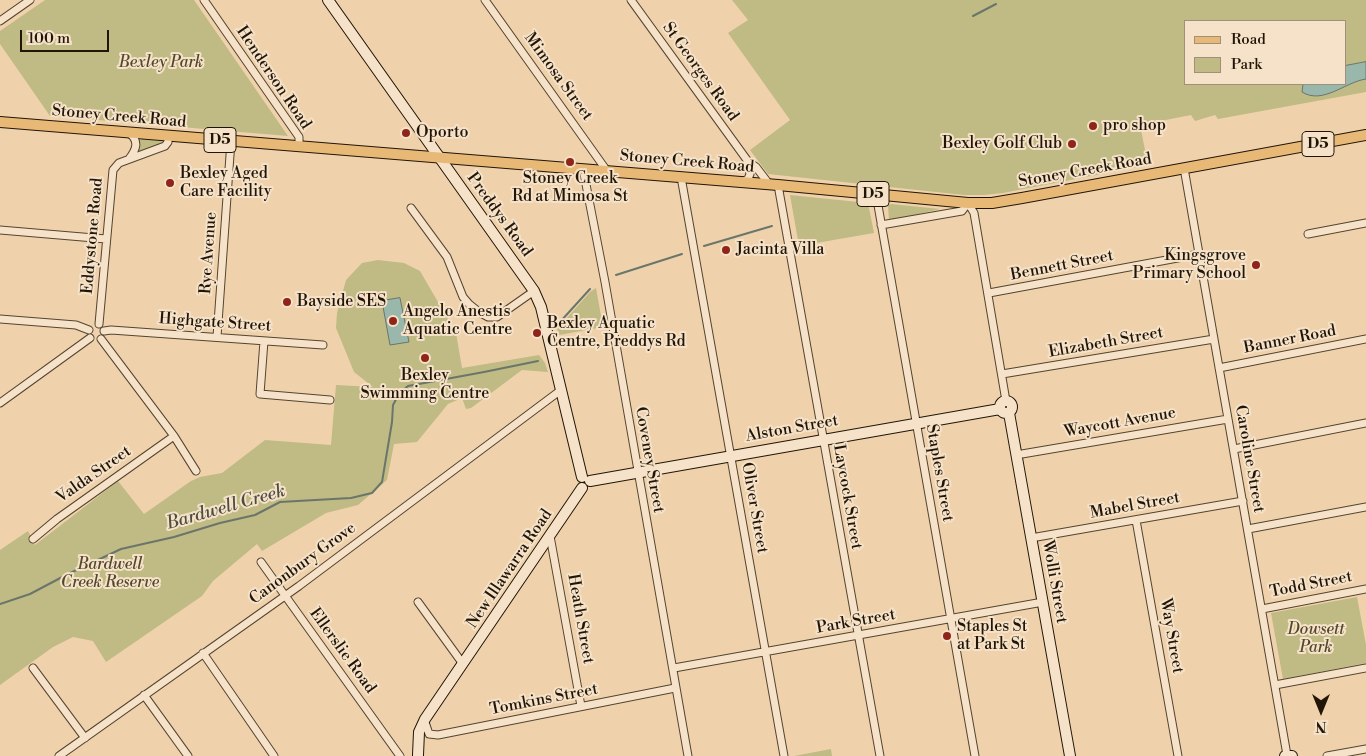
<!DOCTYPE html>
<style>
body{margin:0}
#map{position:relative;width:1366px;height:756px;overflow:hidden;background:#efd2ab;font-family:"Libre Bodoni",serif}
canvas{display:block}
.legend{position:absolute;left:1184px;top:20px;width:162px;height:65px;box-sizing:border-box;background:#f5e2c8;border:1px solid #a0907b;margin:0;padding:6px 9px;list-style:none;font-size:15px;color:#211507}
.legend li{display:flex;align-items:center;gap:10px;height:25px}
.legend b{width:25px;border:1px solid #a0907b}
.north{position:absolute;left:1296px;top:686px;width:50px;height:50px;-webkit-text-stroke:4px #f5e2c8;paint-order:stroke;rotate:180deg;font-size:14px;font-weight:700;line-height:20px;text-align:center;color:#211507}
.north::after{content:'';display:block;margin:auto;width:18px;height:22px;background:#211507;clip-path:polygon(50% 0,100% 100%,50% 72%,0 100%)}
.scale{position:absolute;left:20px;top:30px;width:89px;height:22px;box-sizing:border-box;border:2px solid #211507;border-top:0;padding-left:6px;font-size:15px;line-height:18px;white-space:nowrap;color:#211507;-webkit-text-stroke:4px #f5e2c8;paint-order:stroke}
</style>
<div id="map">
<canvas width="1366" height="756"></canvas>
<ul class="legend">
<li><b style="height:6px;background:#e8b976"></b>Road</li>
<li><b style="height:14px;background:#c0ba84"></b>Park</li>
</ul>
<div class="north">N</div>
<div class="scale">100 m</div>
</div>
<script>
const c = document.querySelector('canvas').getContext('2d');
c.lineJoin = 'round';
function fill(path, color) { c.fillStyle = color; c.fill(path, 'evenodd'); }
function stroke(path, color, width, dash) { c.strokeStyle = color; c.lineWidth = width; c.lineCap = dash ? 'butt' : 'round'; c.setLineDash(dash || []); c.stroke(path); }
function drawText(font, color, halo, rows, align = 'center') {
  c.font = font + ' "Libre Bodoni",serif'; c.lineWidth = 4; c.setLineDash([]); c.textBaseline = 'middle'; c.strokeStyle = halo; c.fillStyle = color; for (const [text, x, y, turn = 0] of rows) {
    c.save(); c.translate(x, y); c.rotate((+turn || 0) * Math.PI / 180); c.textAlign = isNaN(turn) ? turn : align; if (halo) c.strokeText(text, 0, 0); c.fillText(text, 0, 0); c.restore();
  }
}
fill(new Path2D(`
 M45 0H194L288 136 50 116 0 44V31Z
 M732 0H1366V92L1218 119 1215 115 1195 121 1191 115 1140 125 1148 165 1003 193 984 195H964L768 174 750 150 790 120 728 33 748 20ZM1185 21H1345V84H1185Z
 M143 139 161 141 163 143 142 153 139 150 140 140Z
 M790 195 868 203 874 233 799 246Z
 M891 204 940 209 889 221 888 205Z
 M378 260 404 263 420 271 456 333 462 368 539 355 545 363 548 372 522 370 471 408 466 409 462 398 448 404 417 442 394 444 387 480 358 505 326 513 262 551 257 544 213 581 202 596 106 662 93 641 73 637 53 647 0 685V550L28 531 35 545 118 481 144 514 191 481 200 477 222 473 265 440 331 445 336 385 373 387 354 372 336 328 337 313 346 280 362 263Z
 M596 288 603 327 559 335 557 329 590 292Z
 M1357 597 1366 645V663L1283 679 1271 613Z
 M831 749 832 756H794Z`), '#c0ba84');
const water = new Path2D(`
 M1366 62V79C1345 82 1323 105 1302 92L1303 84H1345V66Z
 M400 298 409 342 390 345 382 301Z`);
fill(water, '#9ab7ac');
stroke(water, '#6a766a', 1);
stroke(new Path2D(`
 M973 16 996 4
 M704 246 772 226
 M616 275 682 254
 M560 322 590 289
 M395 400V390
 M0 604 30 594 66 575 121 549 174 537 220 523 255 515 280 502 351 498 372 493 382 482 392 422 393 405 399 394 408 386 484 372 538 361`), '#6a766a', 2);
const street = new Path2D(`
 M204 0 299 137V147
 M485 0 607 171
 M631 0 747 160 750 174 748 179 742 182
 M0 21 30 0
 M129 159C136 150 140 141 129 133
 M747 161 756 167 769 184
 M1184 168 1287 755
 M583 169 605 282 688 756
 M681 177 784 756
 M778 185 880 756
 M876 194 975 756
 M411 208 447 257 463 297 469 304 479 312 488 317H497L534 291
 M881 225 962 211 968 203 974 213 1006 401
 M0 230 106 239
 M1308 234 1366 223
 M989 293 1199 254
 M0 319 76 325 89 330
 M99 324 113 170 119 163 165 146 168 142V136
 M104 331 111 330 323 345
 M217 337 231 141
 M101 339 174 436 196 471
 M264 341 260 394 330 400
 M1219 368 1366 339
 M1002 374 1214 339
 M0 403 90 338
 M1234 449 1366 423
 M1016 455 1228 419
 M1136 520 1178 756
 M1248 529 1366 507
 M550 536 581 706
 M1031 538 1243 501
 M33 539 57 519 174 436
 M261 562 400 756
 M418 602 463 664
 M1262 609 1366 589
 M203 653 274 756
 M33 668 85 738
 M674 668 1043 602
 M1275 685 1366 668
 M144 695 188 756
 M426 725 429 734 438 735 675 688
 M59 756 299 586 561 390
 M1327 756 1366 749`);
const secondary = new Path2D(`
 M328 0 534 291 541 307 582 477
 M1000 407a6 6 0 1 1 12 0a6 6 0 1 1-12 0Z
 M1009 413 1070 756
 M590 481 1000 409
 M418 755 419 732 425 719 582 488
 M1285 756H1292`);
const primary = new Path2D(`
 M0 122 778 185 968 203H992L1022 198 1366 135`);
stroke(street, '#544430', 9);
stroke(secondary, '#211507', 12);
stroke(primary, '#211507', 12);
stroke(street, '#f5e2c8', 7);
stroke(secondary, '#f5e2c8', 10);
stroke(primary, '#e8b976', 10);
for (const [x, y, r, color] of [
 [1093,126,5,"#8f2418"],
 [406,133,5,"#8f2418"],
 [1072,144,5,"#8f2418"],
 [570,162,5,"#8f2418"],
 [170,183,5,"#8f2418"],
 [726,250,5,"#8f2418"],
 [1256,265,5,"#8f2418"],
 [287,302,5,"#8f2418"],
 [393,321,5,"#8f2418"],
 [537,333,5,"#8f2418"],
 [425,358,5,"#8f2418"],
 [947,636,5,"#8f2418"]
]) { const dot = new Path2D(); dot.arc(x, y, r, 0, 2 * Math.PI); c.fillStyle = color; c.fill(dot); stroke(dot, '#f5e2c8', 2); }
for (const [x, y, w] of [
 [220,140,32],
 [1318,144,32],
 [873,194,32]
]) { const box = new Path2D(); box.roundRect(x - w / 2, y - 12.5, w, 25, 4); c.fillStyle = '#f5e2c8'; c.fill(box); stroke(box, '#211507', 1); }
drawText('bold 15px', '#211507', null, [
 ["D5",220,140],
 ["D5",1318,144],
 ["D5",873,194]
]);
drawText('italic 16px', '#51472c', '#f5e2c8', [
 ["Bexley Park",161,63],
 ["Bardwell",110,565],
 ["Creek Reserve",110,583],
 ["Dowsett",1316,630],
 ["Park",1316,648]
]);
drawText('16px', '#211507', '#f5e2c8', [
 ["St Georges Road",700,72,54],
 ["Mimosa Street",558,77,54],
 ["Henderson Road",273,78,56],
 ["Stoney Creek Road",119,117,5],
 ["Stoney Creek Road",687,162,5],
 ["Stoney Creek Road",1085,171,-10],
 ["Preddys Road",499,215,54],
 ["Eddystone Road",93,236,-85],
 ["Rye Avenue",209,253,-86],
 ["Bennett Street",1062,266,-11],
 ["Highgate Street",215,323,4],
 ["Banner Road",1290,340,-11],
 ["Elizabeth Street",1106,343,-10],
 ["Waycott Avenue",1120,423,-10],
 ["Alston Street",792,429,-10],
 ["Caroline Street",1249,459,80],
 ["Coveney Street",649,460,80],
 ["Staples Street",939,473,80],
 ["Valda Street",94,475,-35],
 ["Laycock Street",847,497,80],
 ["Mabel Street",1135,506,-10],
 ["Oliver Street",754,508,80],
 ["Canonbury Grove",303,564,-36],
 ["New Illawarra Road",510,569,-56],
 ["Wolli Street",1054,582,80],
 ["Todd Street",1311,585,-11],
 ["Heath Street",580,619,80],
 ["Park Street",856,622,-10],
 ["Way Street",1171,636,80],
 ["Ellerslie Road",342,651,54],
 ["Tomkins Street",544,700,-11]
]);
drawText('16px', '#211507', '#f5e2c8', [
 ["pro shop",1103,126],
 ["Oporto",416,133],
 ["Bexley Golf Club",1062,144,"right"],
 ["Bexley Aged",180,174],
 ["Care Facility",180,192],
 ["Stoney Creek",570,179,"center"],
 ["Rd at Mimosa St",570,197,"center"],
 ["Jacinta Villa",736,250],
 ["Kingsgrove",1246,256,"right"],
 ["Primary School",1246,274,"right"],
 ["Bayside SES",297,302],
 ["Angelo Anestis",403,312],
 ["Aquatic Centre",403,330],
 ["Bexley Aquatic",547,324],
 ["Centre, Preddys Rd",547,342],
 ["Bexley",425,376,"center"],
 ["Swimming Centre",425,394,"center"],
 ["Staples St",957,627],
 ["at Park St",957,645]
], 'left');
drawText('italic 18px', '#4b4e41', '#f5e2c8', [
 ["Bardwell Creek",226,508,-16]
]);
</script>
